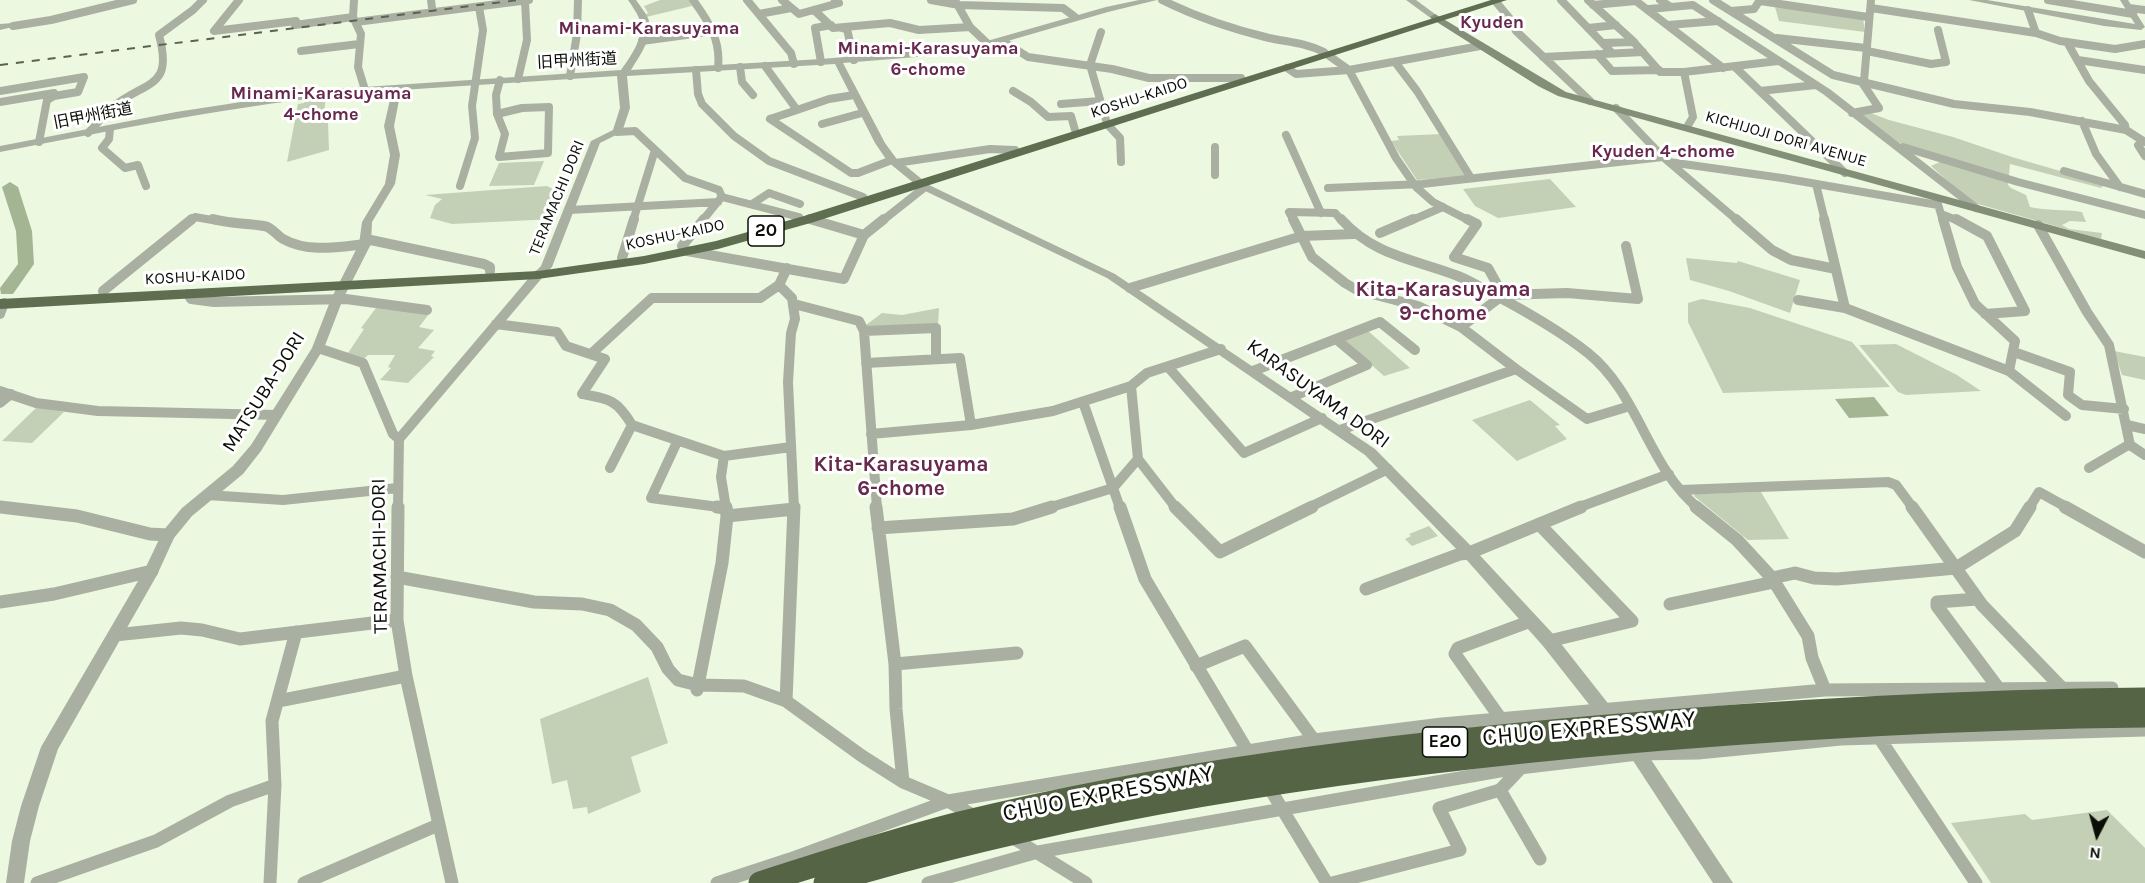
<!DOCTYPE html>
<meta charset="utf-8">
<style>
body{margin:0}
#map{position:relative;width:2145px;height:883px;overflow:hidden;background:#ecf9e0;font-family:Karla,sans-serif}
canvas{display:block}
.north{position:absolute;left:2067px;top:805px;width:60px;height:60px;-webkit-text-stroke:4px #fff;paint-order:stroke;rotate:186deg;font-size:16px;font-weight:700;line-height:24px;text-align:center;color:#0a0e06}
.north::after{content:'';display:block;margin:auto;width:21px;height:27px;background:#0a0e06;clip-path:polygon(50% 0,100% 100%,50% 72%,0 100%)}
</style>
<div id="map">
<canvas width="2145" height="883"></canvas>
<div class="north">N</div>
</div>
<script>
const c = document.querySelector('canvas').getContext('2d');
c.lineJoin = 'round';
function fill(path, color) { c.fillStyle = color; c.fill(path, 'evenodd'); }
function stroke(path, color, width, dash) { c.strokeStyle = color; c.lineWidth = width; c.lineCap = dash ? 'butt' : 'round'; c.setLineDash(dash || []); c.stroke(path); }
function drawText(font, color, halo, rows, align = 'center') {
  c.font = font + ' Karla,"Noto Sans JP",sans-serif'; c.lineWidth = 6; c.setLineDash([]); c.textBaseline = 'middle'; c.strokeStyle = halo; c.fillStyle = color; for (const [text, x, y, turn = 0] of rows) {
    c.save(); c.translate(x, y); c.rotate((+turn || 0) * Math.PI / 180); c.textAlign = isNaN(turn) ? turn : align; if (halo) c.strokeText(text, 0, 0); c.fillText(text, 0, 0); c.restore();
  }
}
fill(new Path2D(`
 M660 0H689L692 6 646 17 645 15 648 13 644 6Z
 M1775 7 1863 18 1865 32 1779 21Z
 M326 96 323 123 328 122 329 150 287 162 298 104 304 103 306 98Z
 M1868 112 1889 120 1953 137 2012 157 2105 184 2101 188 2010 164 2008 185 2011 188 2026 195 2030 207C2048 211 2064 209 2082 212L2086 222 2070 221 2062 225 2069 229 2102 233 2101 239 1971 202 1931 166 1942 161 1897 142 1859 115Z
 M1441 134 1466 176 1417 180 1391 141 1399 140 1397 136Z
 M544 161 534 185 489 186 499 163Z
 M1550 179 1576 207 1498 218 1475 206 1463 189Z
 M547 186 553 189 566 191 554 219 452 224 430 218 435 205 442 199 425 195Z
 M1686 258 1737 263 1738 261 1800 280 1790 313 1729 291 1690 280Z
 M1702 299 1750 308 1852 342 1890 387 1723 393 1688 322V303Z
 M376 308 429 314 419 327 434 330 418 348 435 351 431 356 434 357 408 383 380 380 391 368 388 367 395 355H368L364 359 348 353 364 329 361 328Z
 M939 308 938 326 869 330 866 325 882 313 902 315Z
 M1367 330 1410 368 1384 376 1342 339Z
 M1896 344 1957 375 1981 391 1906 395 1898 392 1859 345Z
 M2114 351 2145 357V380L2122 375Z
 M1530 400 1560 425 1555 426 1567 439 1517 461 1472 420Z
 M37 407 64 412 32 443 2 441Z
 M1761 492 1789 539 1748 540 1694 496 1695 494Z
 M1429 526 1438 536 1412 546 1405 539 1411 536 1409 534Z
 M648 677 668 743 631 757 641 792 588 814 587 807 573 809 567 780 552 784 540 719Z
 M2107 810 2145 848V883H1991L1951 823 2025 814 2032 820Z`), '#c3d0b6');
fill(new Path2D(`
 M1874 397 1889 416 1849 418 1835 399Z`), '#a4b593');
fill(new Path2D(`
 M10 182 18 187 32 231 34 264 13 294H1L0 288 18 264 16 231 2 187Z`), '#a4b593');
stroke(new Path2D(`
 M239 0 214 31 296 21 295 25 353 17
 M354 0 353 17 361 34 358 67 365 90
 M431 0 432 8
 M693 0C709 22 721 40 718 68
 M747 0 791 53 794 64
 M782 0 799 14 839 3 835 0
 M931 0 959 5 1063 8 1075 17
 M1162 0C1196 17 1232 29 1269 38 1288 42 1307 43 1324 52
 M1561 0 1612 53
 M1588 0 1632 40 1660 72H1684
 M1713 0 1833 75 1954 104 2030 112 2126 130
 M2048 0 2133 14
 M1760 1 1868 17
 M956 2 970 27 989 45
 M1496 2 1512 21 1516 31 1590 101
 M1593 5 1636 1 1723 68
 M1671 7 1693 5 1827 92 1976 208
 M1871 8 2036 33 2060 41 2115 49 2145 44
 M2129 8 2145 10
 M1649 9 1671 7 1660 0
 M814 10 833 28 890 23 919 30 970 27
 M2028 10 2036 33
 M1731 11 1754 9 1760 0
 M759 14 791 8
 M356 22 529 0
 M1668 25 1718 21
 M13 26 51 20 133 0
 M842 28 847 29 854 60
 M1588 28 1616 25
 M1101 32 1090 65 1106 120
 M1777 38 1866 48
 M642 41 730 29
 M1003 41 1028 57 1112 69 1149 78H1241
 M2067 42 2089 81 2125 125 2126 130 2145 142
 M1603 43 1634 42
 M301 51 359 44
 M1867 51 1931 64 1946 62 1938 30
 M1597 54 1612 71 1659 70
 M1328 55 1349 70 1396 158 1416 187 1433 202 1470 221
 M1543 57 1643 52
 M2078 60 2145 70
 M821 62 815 28 831 25
 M1395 62 1417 91 1471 178
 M765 66 797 110 829 99 854 95
 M740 67 742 82 753 95
 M1735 67 1845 173
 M1287 68 1296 74 1349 70 1480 46
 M696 70 698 94 702 104 734 136 769 161 863 197
 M570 76 577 34 578 0
 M518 79 527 40 525 1
 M1864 81 1871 0
 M0 91 84 77 78 92 54 96 47 100 39 142
 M1013 91 1031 102 1048 117 1071 116 1075 130
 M1760 91 1816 85
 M0 102 54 93
 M1061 104 1100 101
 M549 107 548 153 499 157 505 134 497 114 522 108Z
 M1616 108 1663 157 1738 221
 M1852 113 1879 108 1861 81
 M497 114 496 95 500 80
 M770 119 851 173H858L892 160
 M770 119 797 110
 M2082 121 2096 154 2120 187
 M822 124 862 113
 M1108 125 1120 138 1121 162
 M1687 127 1693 117 1684 72 1778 61
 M110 129 109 139 102 148 125 168 138 165 146 186
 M617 132 635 131 685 178 719 190 722 197 799 217
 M88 133C97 124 105 113 115 105 149 80 173 87 159 35L193 10 203 0
 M1286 135 1321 213
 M2143 141 2138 145 2145 156
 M1215 147V175
 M1903 147 2018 182 2145 215
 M1669 162 1782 178 1938 205
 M896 163 990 149 1015 150
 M2064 171 2145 194
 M1816 184 1825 221
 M460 186 475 138 472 106 483 30 479 7
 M1328 188 1422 184 1663 157
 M1937 201 1943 221
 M752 204 769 193 800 204
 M569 210 718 202
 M1941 214 1959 221
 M809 219 815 221
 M190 221 195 217 218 221
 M633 221 655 150
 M702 221 720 199
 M882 221 925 187
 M1294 221 1289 212 1335 213 1342 221
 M1410 221 1443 207`), '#a9b0a1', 8);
stroke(new Path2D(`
 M213 219C230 224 247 223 264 226 272 227 276 235 283 239 308 253 338 247 365 244
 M810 219 864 235
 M1293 219 1312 257 1345 283 1357 290 1418 306 1461 327 1516 369
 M1341 219C1374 256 1414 259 1458 276 1471 281 1483 289 1495 295 1527 312 1559 330 1588 353 1639 394 1648 467 1698 508
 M1467 219 1477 224 1454 257 1488 268 1503 295
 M1736 219 1772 250 1791 260 1836 269
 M1824 219 1845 308
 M1943 219 1957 267 1975 304 2015 341 2009 371
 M1956 219 1987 236 2025 311 1985 314
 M2038 225 2087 312 2109 345 2130 445 2145 455
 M1380 233 1413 219
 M366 239 484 264 490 267V271
 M682 246 704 219
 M687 251 844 279 864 235 884 219
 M622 258 634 219
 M787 268 779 285 792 298 795 319 791 333 788 382 794 508
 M1130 288 1302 236 1354 234
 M103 291 192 219
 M188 294 191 299 214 302 346 299 427 310
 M1798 300 1845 308 2009 371 2066 416
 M794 304 859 321 864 331 877 508
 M0 314 4 303
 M496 324 557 332 566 346 605 359 582 394C610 399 617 400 632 425L610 468
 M1461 327 1503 295 1567 293 1638 299 1626 246
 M864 331 936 328V359
 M318 348 363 363 393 434 399 439
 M2014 352 2070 372 2068 395 2082 405 2124 409
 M591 354 652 298H760L779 285
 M866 363 960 358 971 425
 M1168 367 1244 453 1322 418
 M1253 371 1380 322 1415 350
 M0 391 36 403 98 411 277 415
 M1292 397 1367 365 1336 339
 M1083 402 1120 508
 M0 403 11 394
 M632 425 724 456 791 447
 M2127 425 2145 429
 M1340 430 1516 369 1587 419 1630 406
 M871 434 971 425 1053 411 1131 386
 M677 442 651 498 726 508
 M724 456 721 477 726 508
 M2089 468 2130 444
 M1681 490 1888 482 1896 485 1913 508
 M207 495 283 500 398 488
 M0 507 11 508
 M398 508 399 439 538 275
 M1048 508 1113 488 1138 459
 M1176 508 1138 459 1131 386 1147 373 1221 349
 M1308 508 1388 469
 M1577 508 1669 474
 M2029 508 2039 492 2068 508`), '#a9b0a1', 10);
stroke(new Path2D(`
 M0 507 77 516 150 534 168 535
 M398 507 397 620 406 676 452 883
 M717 507 726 508
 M876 507 895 664 896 709 903 782
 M1120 507 1145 579 1250 755
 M1175 507 1220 552 1312 507
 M1696 507 1737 540 1772 578 1808 636 1812 658 1825 690
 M1912 507 1982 605 2062 688
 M2065 507 2145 552
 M727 516 794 509
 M1539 524 1632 621 1549 641
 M878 528 1013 519 1052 507
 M397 577 534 602 582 604 610 610 636 625 657 647 668 669 678 680 698 685 744 686 786 701 862 756 903 782 948 801 976 817
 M1772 578 1795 573 1814 578 1837 579 1956 568 2015 531 2030 507
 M1366 589 1460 554 1469 553 1581 507
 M1977 599 1937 602V606L2002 693
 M0 602 54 594 152 571
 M1670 604 1774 582
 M115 635 181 628 202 630 240 639 397 620
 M895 664 1017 653
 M1196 666 1245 646 1314 740
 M697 690 722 563 727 516 726 507
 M278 701 406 676
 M786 701 794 507
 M1501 719 1455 654 1458 648 1531 621
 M1880 739 1976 883
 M1267 784 1327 883
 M1500 790 1540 859
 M1010 836 1086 883
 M37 883 156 841 230 801 275 785
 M270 883 275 785 272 721 296 632
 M304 883 438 825
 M717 883 790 859 948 801 1314 740 1442 724 1825 690 2112 688
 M928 883 1038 852 1511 769 1638 754 1698 753 1841 739 2145 730
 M1332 883 1460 850 1439 808 1500 790 1520 769`), '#a9b0a1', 13);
fill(new Path2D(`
 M628 0H636C640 6 647 14 649 21 653 38 639 57 631 70L821 59 966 47 1106 7 1139 0H1157L1108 12 966 53 843 63 885 143 896 158 929 185 1115 274 1375 449 1474 549 1555 636 1644 749 1733 883H1713L1632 759 1543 646 1464 557 1365 455 1107 278 921 189 888 162 875 143 835 64 627 76 630 108 622 132 600 143 552 267 542 277 538 279 532 275 541 266 591 141 613 130 620 108 617 76 401 90 394 126 400 155 395 184 372 222 371 244 343 299 324 348 261 451 243 474 192 516 174 538 157 575 58 749 39 806 30 841 24 883H6L12 841 21 806 41 747 145 569 163 531 182 508 233 466 251 445 312 348 331 299 359 244 362 222 385 184 390 155 384 126 392 91C259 100 131 127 0 152V146L176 112 319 90 621 70C630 57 644 39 640 21 638 14 632 6 628 0Z
 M1406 0H1416L1439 17 1432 19Z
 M1969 0H1987L2135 24 2120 0H2128L2145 27 2141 30 2104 26Z
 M0 24 13 23 17 26 0 30Z`), '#a9b0a1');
fill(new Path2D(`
 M1435 14 1566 92 2145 251V259L1558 96 1538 86 1432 19 1430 17Z`), '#848f79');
fill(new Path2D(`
 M1491 0H1507L814 222 718 249 644 264 538 279 0 309V299L538 271 644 256 716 241 804 216Z`), '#5f6e51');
stroke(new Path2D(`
 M0 65 519 0`), '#5b6254', 2, [8, 8]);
stroke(new Path2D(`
 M760 883C825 862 890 841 956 824 1166 772 1381 746 1596 727 1779 711 1962 701 2145 699
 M825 883C1076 808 1322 771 1583 746 1770 729 1957 718 2145 716`), '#546445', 23);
drawText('16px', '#0a0e06', '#fff', [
 ["旧甲州街道",577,61,-3],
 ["KOSHU-KAIDO",1139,98,-18],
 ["旧甲州街道",93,116,-11],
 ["KICHIJOJI DORI AVENUE",1786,139,16],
 ["TERAMACHI DORI",557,198,-68],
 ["KOSHU-KAIDO",675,235,-12],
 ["KOSHU-KAIDO",195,277,-3]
]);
drawText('bold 18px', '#66284b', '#fff', [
 ["Kyuden",1492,23],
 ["Minami-Karasuyama",649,29]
]);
drawText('bold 18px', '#66284b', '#fff', [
 ["Minami-Karasuyama",928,49],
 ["6-chome",928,70],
 ["Minami-Karasuyama",321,94],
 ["4-chome",321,115],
 ["Kyuden 4-chome",1663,152]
]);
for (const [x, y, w] of [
 [766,231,36],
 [1445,742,45]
]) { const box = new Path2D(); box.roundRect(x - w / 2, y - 15, w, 30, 4.5); c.fillStyle = '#fff'; c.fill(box); stroke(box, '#0a0e06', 1.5); }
drawText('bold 18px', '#0a0e06', null, [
 ["20",766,231],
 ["E20",1445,742]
]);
drawText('20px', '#0a0e06', '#fff', [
 ["MATSUBA-DORI",264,392,-58],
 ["KARASUYAMA DORI",1318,394,36],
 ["TERAMACHI-DORI",380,556,-91]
]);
drawText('bold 21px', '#66284b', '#fff', [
 ["Kita-Karasuyama",1443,290],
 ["9-chome",1443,314],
 ["Kita-Karasuyama",901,465],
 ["6-chome",901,489]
]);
drawText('24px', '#0a0e06', '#fff', [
 ["CHUO EXPRESSWAY",1589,729,-5],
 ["CHUO EXPRESSWAY",1108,794,-11]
]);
</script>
